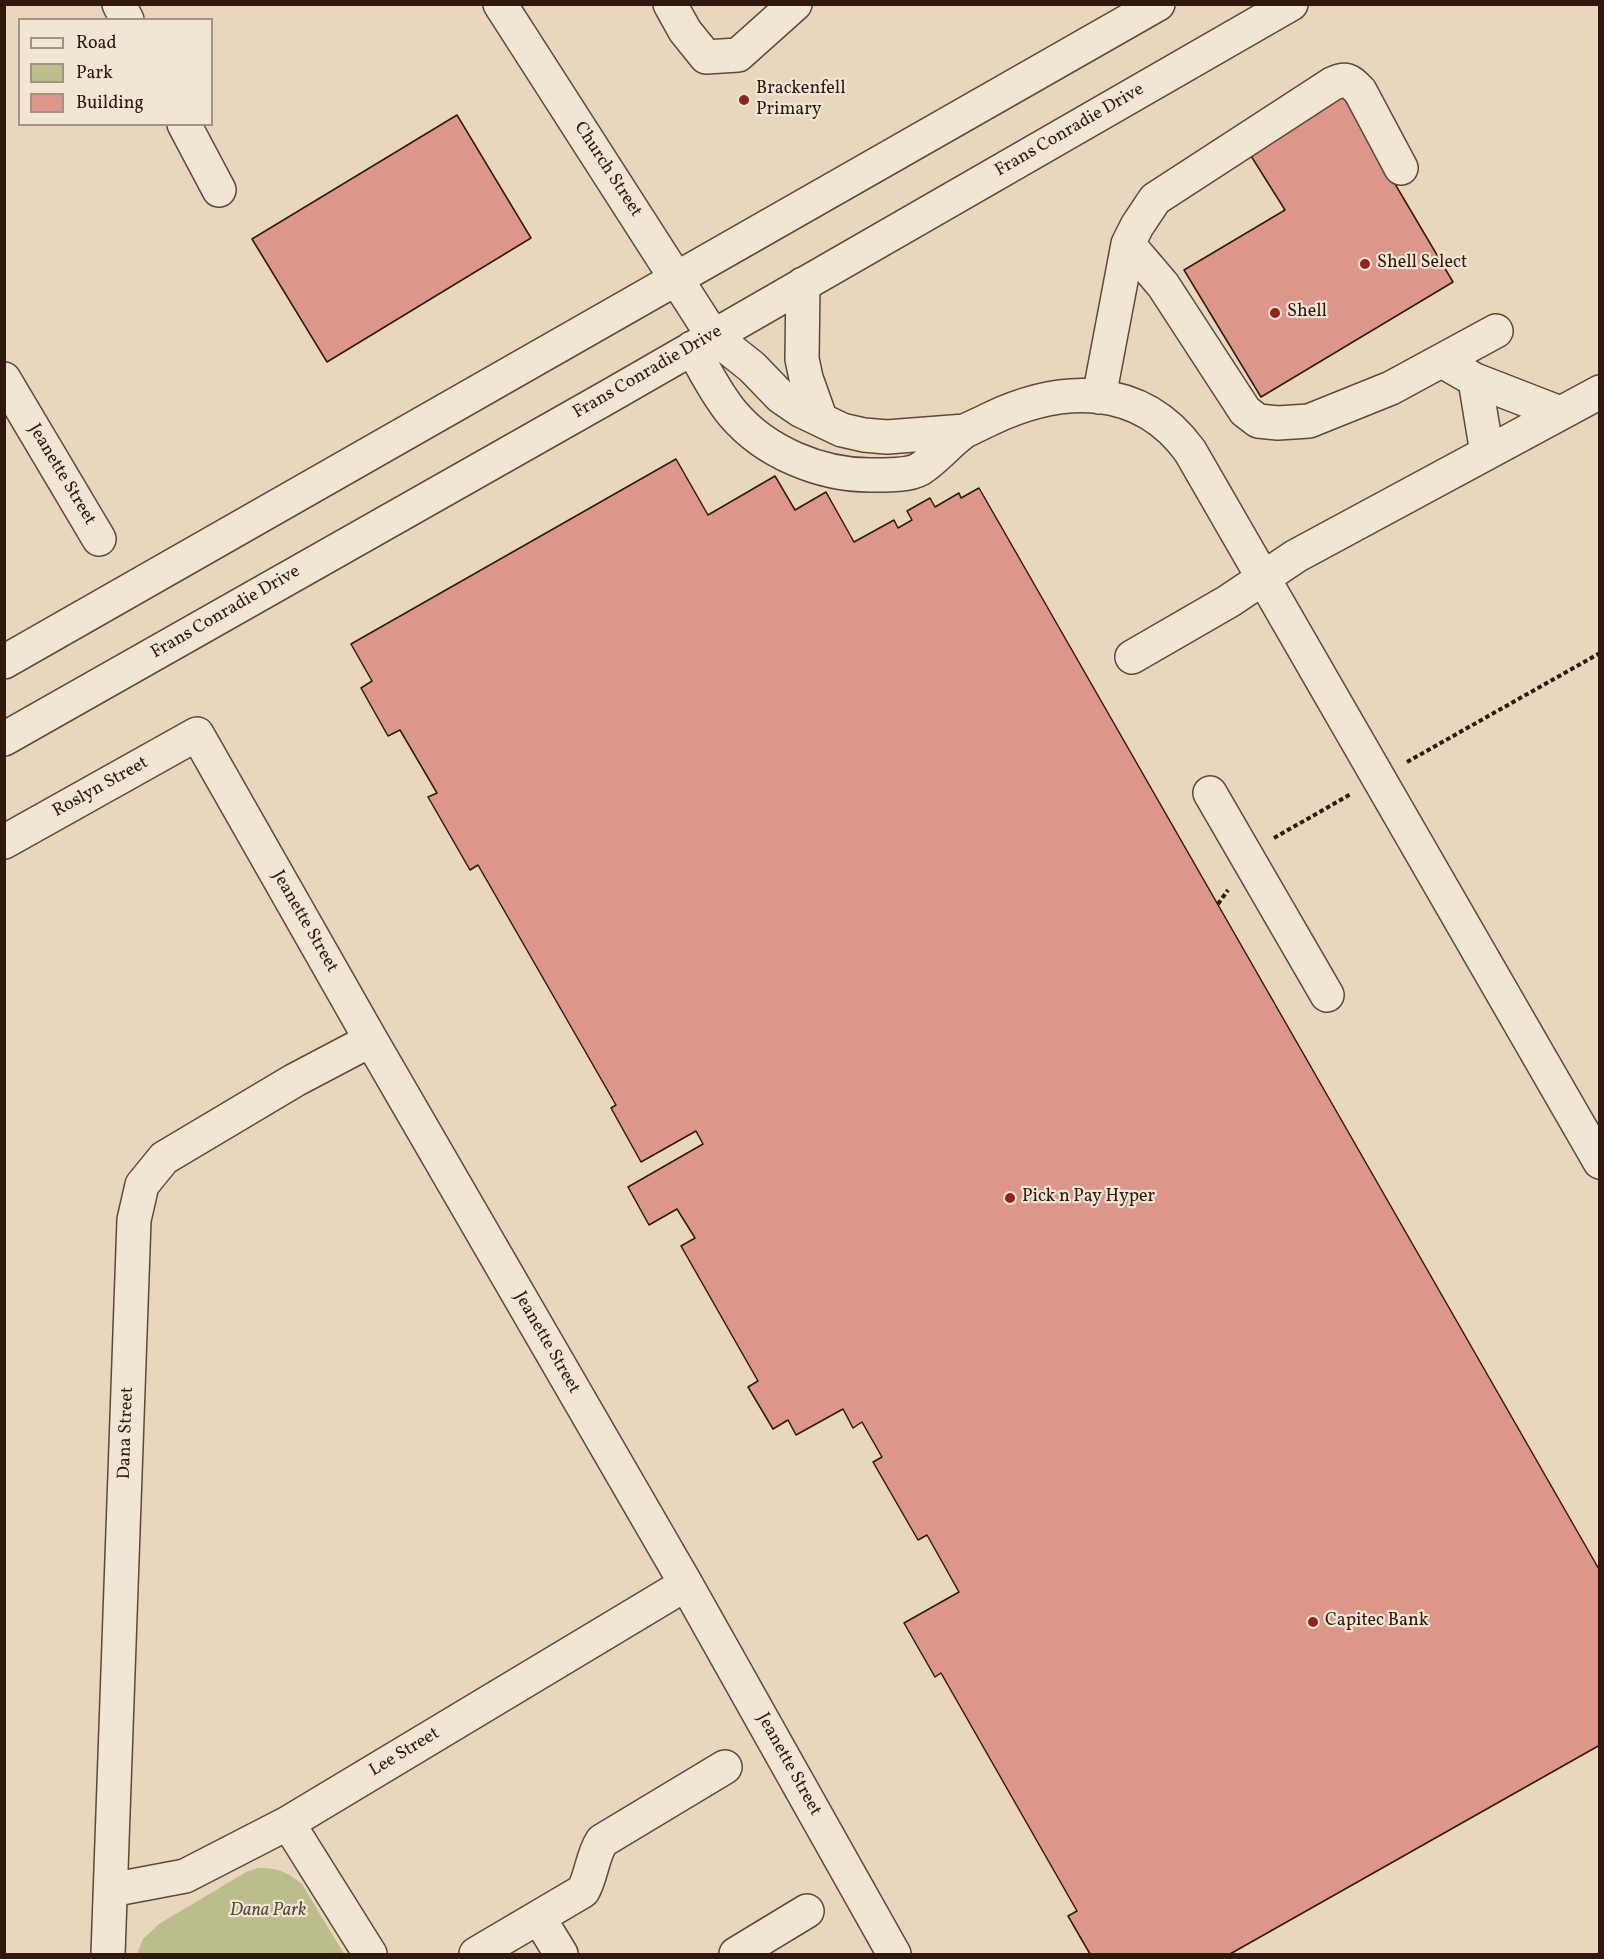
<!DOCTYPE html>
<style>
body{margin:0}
#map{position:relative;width:1604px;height:1959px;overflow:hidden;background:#e9d7bd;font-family:Vollkorn,serif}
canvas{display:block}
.frame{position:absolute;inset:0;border:6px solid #30180d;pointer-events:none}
.legend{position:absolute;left:18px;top:18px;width:195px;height:108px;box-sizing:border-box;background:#f1e5d4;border:2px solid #a49384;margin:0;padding:8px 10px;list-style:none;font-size:18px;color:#30180d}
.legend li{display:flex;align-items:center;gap:12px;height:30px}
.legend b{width:30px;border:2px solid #a49384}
</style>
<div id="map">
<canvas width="1604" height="1959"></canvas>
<div class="frame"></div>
<ul class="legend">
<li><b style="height:8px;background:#f1e5d4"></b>Road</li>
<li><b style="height:16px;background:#bcbd8d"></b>Park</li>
<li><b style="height:16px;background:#dd978a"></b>Building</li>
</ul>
</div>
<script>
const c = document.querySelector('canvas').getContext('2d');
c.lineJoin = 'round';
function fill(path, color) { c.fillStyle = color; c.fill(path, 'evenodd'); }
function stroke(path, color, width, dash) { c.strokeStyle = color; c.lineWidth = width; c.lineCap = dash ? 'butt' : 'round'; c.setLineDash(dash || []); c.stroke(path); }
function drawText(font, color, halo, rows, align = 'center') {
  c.font = font + ' Vollkorn,serif'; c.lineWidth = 4.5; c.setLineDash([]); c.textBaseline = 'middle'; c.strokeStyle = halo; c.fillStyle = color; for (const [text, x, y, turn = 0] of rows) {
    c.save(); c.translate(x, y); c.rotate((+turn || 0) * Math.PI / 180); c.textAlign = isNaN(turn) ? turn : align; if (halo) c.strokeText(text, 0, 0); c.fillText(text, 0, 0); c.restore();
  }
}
fill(new Path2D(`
 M258 1868C276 1867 288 1872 302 1884L344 1954H137L143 1939 159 1924 246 1872Z`), '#bcbd8d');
const building = new Path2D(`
 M1343 96 1453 282 1261 397 1184 270 1285 210 1246 148Z
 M457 115 531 238 327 362 252 239Z
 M676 459 708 515 775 476 795 510 826 492 854 542 894 520 898 528 912 520 907 511 930 498 935 507 959 493 961 498 979 488 1600 1571V1745L1230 1954H1090L1068 1916 1077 1911 941 1673 935 1677 904 1623 959 1592 927 1535 918 1540 873 1462 882 1457 862 1422 853 1428 843 1409 796 1435 788 1420 773 1429 748 1387 758 1381 681 1246 695 1238 677 1209 649 1225 628 1187 703 1144 696 1131 641 1162 611 1108 616 1105 478 865 470 870 428 797 437 793 400 730 388 736 361 688 372 681 351 644Z`);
fill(building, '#dd978a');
stroke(building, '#30180d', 1.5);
const minor = new Path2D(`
 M119 4 127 20
 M500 4 713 336 752 367 781 397 800 410 842 430 864 435 887 437 965 431
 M670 4 685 31 706 57 738 55 795 4
 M184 124 219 190
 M1128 244 1163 285 1245 411 1258 421 1278 423 1309 421 1391 388 1496 331
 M803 284 802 359 806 378 821 420
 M692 348C705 370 716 394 733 414 765 452 820 475 870 475 884 475 908 476 920 469 936 459 949 442 965 431 973 427 982 423 990 419 1061 385 1140 382 1190 451L1600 1162
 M1442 361 1475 380 1560 413
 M4 379 99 539
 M1475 380 1487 453
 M1099 397 1128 244 1137 226 1155 199 1332 84C1347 77 1349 80 1360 91L1401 168
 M1132 657 1229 601 1296 556 1600 392
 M4 662 1158 4
 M4 739 613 394 1291 4
 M1210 793 1327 995
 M4 842 197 734 371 1040 686 1584 894 1954
 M288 1823 370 1954
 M111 1890 185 1876 288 1823 686 1584
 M539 1918 561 1954
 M108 1954 134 1220 142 1185 164 1158 295 1080 371 1040
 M476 1954 583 1891C592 1875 592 1856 602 1841L725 1767
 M736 1954 807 1911`);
stroke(minor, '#5e4839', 36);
stroke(new Path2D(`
 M1407 762 1600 653
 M1274 838 1351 794
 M1218 904 1228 890`), '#30180d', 4, [4.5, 3]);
stroke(minor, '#f1e5d4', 33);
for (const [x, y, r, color] of [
 [744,100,6,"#8f2418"],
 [1365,264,6,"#8f2418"],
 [1275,313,6,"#8f2418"],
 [1010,1198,6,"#8f2418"],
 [1313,1622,6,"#8f2418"]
]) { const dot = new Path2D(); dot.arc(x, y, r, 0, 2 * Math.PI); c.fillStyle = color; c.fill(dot); stroke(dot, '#f1e5d4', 2); }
drawText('18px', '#30180d', '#f1e5d4', [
 ["Brackenfell",756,90],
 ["Primary",756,111],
 ["Shell Select",1377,264],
 ["Shell",1287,313],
 ["Pick n Pay Hyper",1022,1198],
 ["Capitec Bank",1325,1622]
], 'left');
drawText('18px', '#30180d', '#f1e5d4', [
 ["Frans Conradie Drive",1070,131,-30],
 ["Church Street",607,170,57],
 ["Frans Conradie Drive",648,373,-30],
 ["Jeanette Street",61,475,59],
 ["Frans Conradie Drive",226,613,-30],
 ["Roslyn Street",101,788,-29],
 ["Jeanette Street",304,922,60],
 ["Jeanette Street",546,1343,60],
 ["Dana Street",127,1433,-88],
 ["Lee Street",405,1753,-31],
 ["Jeanette Street",788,1765,61]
]);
drawText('italic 18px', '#5a4a33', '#f1e5d4', [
 ["Dana Park",268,1912]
]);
</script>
